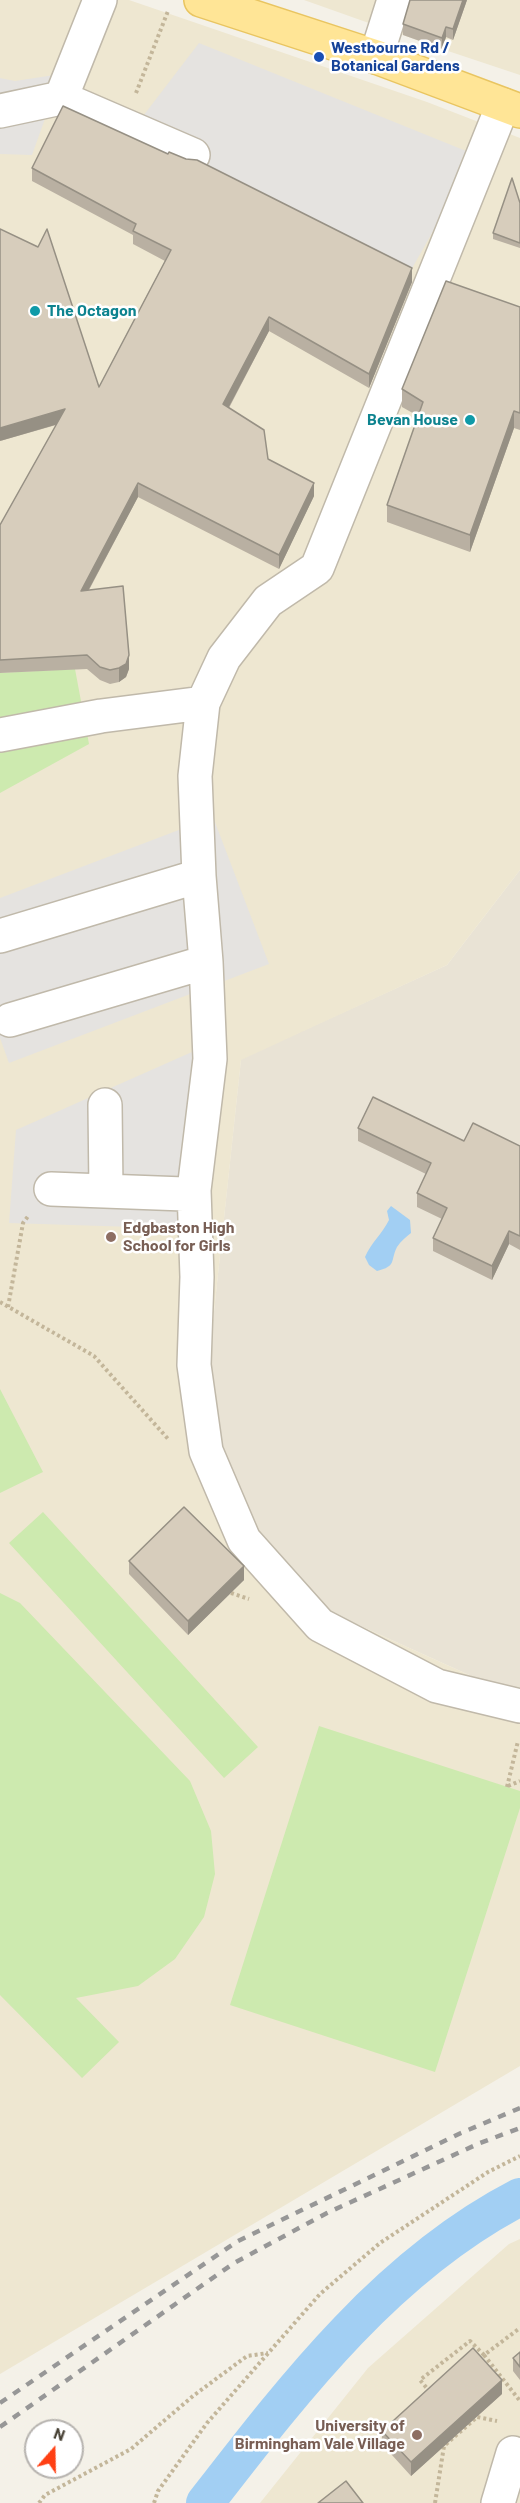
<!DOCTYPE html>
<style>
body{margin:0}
#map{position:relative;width:520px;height:2503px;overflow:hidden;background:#f4f1e8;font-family:Barlow,sans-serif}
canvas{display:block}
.north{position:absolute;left:24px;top:2419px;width:60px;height:60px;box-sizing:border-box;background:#fff;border:2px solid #b6b3af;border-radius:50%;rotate:20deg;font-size:16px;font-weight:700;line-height:24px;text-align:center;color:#484236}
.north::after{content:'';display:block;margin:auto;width:21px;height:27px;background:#ff4014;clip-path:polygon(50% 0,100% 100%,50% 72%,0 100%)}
</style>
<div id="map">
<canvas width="520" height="2503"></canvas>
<div class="north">N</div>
</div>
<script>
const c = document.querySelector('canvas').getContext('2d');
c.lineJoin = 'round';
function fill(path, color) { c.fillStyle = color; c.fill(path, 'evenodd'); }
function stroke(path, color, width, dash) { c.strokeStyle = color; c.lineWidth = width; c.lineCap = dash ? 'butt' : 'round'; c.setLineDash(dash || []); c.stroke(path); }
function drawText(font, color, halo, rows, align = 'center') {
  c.font = font + ' Barlow,sans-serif'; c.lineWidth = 5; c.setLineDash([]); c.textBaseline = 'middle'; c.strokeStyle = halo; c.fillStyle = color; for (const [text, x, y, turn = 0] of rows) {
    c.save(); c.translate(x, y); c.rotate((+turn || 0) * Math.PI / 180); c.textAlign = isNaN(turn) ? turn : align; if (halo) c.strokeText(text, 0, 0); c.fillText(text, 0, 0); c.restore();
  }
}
fill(new Path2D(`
 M520 870V1698L281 1590 203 1414 241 1059 447 965Z`), '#e9e3d5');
fill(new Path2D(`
 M0 0H129L427 102 520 138V870L447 965 241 1060 203 1414 281 1590 520 1698V2066L0 2374Z
 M304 0H520V75L442 49Z
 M520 2239V2503H260L368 2368 509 2244Z`), '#eee7d1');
fill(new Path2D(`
 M75 669 89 744 0 793V673Z
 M0 1389 43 1472 0 1493Z
 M43 1512 258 1747 224 1778 9 1543Z
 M0 1593 20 1603 190 1781 211 1831 215 1874 204 1917 175 1959 138 1986 76 1998 119 2042 82 2078 0 1995Z
 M319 1726 520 1791V1808L435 2072 230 2005Z`), '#cdeaaf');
fill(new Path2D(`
 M199 43 476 155 406 279 137 124Z
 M61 74 32 155 0 154V78L15 81Z
 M213 817 269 964 9 1063 0 1038V898Z
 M219 1040 197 1229 9 1223 16 1130Z`), '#e5e3e0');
fill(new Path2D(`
 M391 1206 410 1220 411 1233C406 1237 401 1241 397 1247 390 1261 397 1266 377 1271L369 1265 365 1257C371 1243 382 1234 389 1220L387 1211Z`), '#a2cff3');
stroke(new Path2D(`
 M205 2503C294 2388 388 2265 520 2197`), '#a2cff3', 38);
const minor = new Path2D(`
 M376 57 394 0
 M61 98 193 155
 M0 111 61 98 100 0
 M0 735 101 716 203 703
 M0 936 199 876 195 776 203 703 224 658 268 601 317 568 503 105
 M10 1020 206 962 199 876
 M105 1105 106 1190
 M51 1189 184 1194 194 1190 210 1059 206 962
 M194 1190 197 1277 194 1365 206 1451 244 1540 320 1625 437 1686 520 1706
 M498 2503 513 2453 520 2469`);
const major = new Path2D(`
 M201 0 376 57 520 111`);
stroke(minor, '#c0b9aa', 36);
stroke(major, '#e9c561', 36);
stroke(new Path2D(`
 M136 93 168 11
 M0 1302 94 1356 169 1440
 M8 1307 23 1223 29 1215
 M231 1593 249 1599
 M508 1786 520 1781
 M507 1787 518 1741
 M484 2355 520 2401
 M430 2392 420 2380 470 2341 484 2355 520 2328
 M39 2503 45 2495 131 2449 193 2396 247 2356 268 2353
 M154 2503 158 2491 207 2423 320 2294 380 2243 488 2172 520 2156
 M435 2503 444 2446 477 2417 497 2421`), '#c3b69a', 4, [3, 3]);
stroke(minor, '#fff', 33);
stroke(major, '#ffe596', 33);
stroke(new Path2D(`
 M0 2403 238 2241 461 2133 520 2108
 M0 2427 234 2263 327 2213 480 2143 520 2128`), '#979797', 4.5, [8, 8]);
fill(new Path2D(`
 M467 0 453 40 446 37 442 49 403 35V24Z
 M32 168 412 282 369 388 269 331 229 408 268 459 314 496 279 569 138 497 89 590 129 669 126 677 119 682 110 684 100 680 87 669 0 673V525L56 425 0 441 99 387 165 261 133 244V235L32 181Z
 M520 203V248L493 239V233Z
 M520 307V430L514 428 470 552 387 522V505L418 416 402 407V389Z
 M358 1128 464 1141 520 1146V1250L509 1244 492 1280 433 1251V1238L442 1219 417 1207V1193L426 1174 358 1141Z
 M129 1561 244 1580 188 1635 129 1574Z
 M520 2352V2380L513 2371V2358Z
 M502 2394 411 2476 382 2444V2431Z`), '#b9b0a2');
fill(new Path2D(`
 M463 0H467L453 40V29Z
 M446 27V37L442 49V38Z
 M412 268V282L369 388V374Z
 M269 317V331L223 418V404Z
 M65 409V422L0 441V428Z
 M514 411V428L470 552V535Z
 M138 483V497L81 604V591Z
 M314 483V496L279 569V555Z
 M129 655V669L126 677 119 682V668Z
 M509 1231V1244L492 1280V1266Z
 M244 1566V1580L188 1635V1621Z
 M502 2380V2394L411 2476V2462Z`), '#969084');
const building = new Path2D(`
 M410 0H463L453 29 446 27 442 38 403 24Z
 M63 106 168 154 169 152 186 159 197 160 412 268 369 374 269 317 223 404 264 430 268 459 314 483 279 555 138 483 81 591 123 586 129 655 126 664 119 668 110 670 100 667 87 655 0 660V525L65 409 0 428V229L38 247 47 229 99 387 171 250 133 231 136 224 32 168Z
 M512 178 520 203V243L493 233Z
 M446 281 520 307V413L514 411 470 535 387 505 423 402 402 389Z
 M373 1097 464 1141 473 1123 520 1146V1236L509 1231 492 1266 433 1238 447 1208 417 1193 431 1163 358 1128Z
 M184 1507 244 1566 188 1621 129 1561Z
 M473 2348 502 2380 411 2462 382 2431Z
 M520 2352V2367L513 2358Z
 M346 2481 363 2503H318Z`);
fill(building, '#d7cdbc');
stroke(building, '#969084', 1.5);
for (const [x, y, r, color] of [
 [319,57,6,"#1a4fb4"],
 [35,311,6,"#0f9aa8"],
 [470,420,6,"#0f9aa8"],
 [111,1237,6,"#8d6e63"],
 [417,2435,6,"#8d6e63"]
]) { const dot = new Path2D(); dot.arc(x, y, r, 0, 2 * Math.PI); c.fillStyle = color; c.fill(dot); stroke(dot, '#fff', 2); }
drawText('bold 16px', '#164399', '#fff', [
 ["Westbourne Rd /",331,48],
 ["Botanical Gardens",331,66]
], 'left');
drawText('bold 16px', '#0d838f', '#fff', [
 ["The Octagon",47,311],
 ["Bevan House",458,420,"right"]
], 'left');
drawText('bold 16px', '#785e54', '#fff', [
 ["Edgbaston High",123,1228],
 ["School for Girls",123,1246],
 ["University of",405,2426,"right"],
 ["Birmingham Vale Village",405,2444,"right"]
], 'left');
</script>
